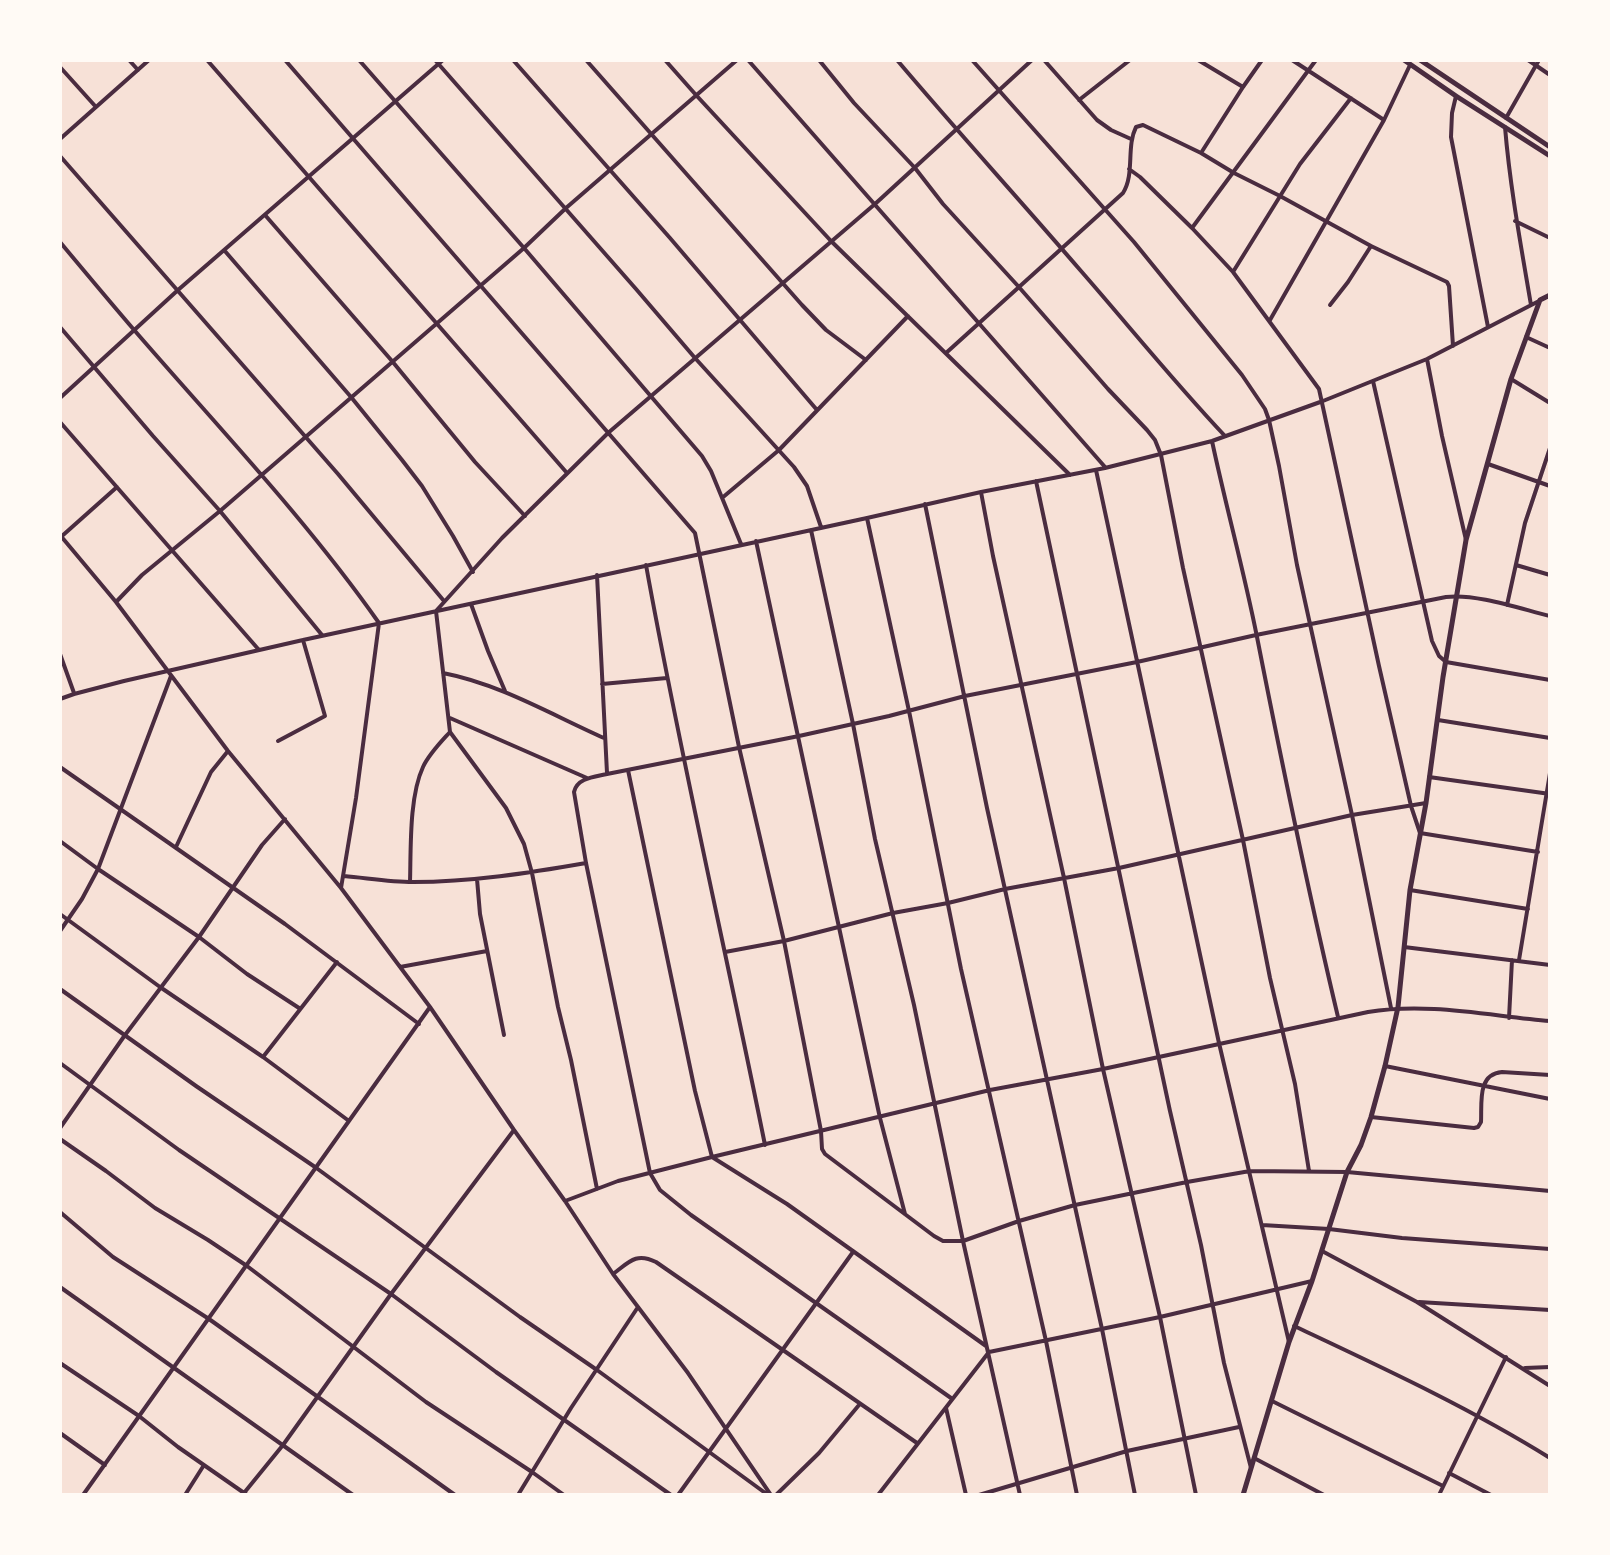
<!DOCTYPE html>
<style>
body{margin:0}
#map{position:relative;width:1610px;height:1555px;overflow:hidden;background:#f7e1d7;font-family:"Fira Sans",sans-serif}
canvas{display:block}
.frame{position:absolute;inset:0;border:62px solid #fffaf5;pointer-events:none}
</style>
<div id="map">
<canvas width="1610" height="1555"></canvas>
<div class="frame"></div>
</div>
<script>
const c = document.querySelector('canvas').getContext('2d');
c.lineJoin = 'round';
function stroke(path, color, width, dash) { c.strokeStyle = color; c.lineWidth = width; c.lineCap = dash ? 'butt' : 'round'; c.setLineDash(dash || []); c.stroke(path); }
stroke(new Path2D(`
 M129 60 138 70
 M207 60 567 473
 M285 60 695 533 739 747 784 941 821 1131 822 1149 825 1154 934 1236 943 1241H963L1019 1221 1075 1205 1187 1182 1250 1171 1347 1172 1550 1191
 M359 60 524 248 702 456 711 471 741 544
 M435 60 636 289 695 358 794 467 807 486 821 527
 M513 60 670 238 817 410
 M586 60 802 305 826 330 866 360
 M665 60 696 95 831 241 1070 475
 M748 60 1105 467
 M819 60 854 103 915 168 943 204 1018 286 1108 389 1147 430 1155 440 1161 455 1183 568 1243 840 1270 978 1295 1084 1309 1171
 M897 60C957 131 1020 200 1081 271 1129 326 1175 383 1225 436
 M972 60 1134 242 1242 375 1265 409 1269 420 1279 466 1297 565 1352 815 1391 1008
 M1044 60 1097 120 1111 130 1131 139
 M1198 60 1243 87
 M1292 60 1384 120
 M1528 60 1550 75
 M60 67 96 107
 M1456 96 1452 113 1451 137 1488 327
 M1079 100 1130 60
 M1506 118 1539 60
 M1505 127C1510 187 1521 246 1531 305
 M60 139 149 60
 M1201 153 1243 87 1262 60
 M60 156 338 474 444 601
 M1129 169 1140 177 1192 228 1233 272 1319 389 1379 666 1411 806 1420 833 1538 852
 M265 215 392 361 475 462 525 516
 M1515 221 1550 238
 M1192 228 1316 60
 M60 242C85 272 110 302 135 331 218 427 306 519 379 623L356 798 341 888
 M224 250 351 397 402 460 422 486 453 536 473 572
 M1233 272 1300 164 1351 98
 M1330 305 1348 282 1371 246
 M1270 320 1384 120 1410 65
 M60 327 153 436 220 511 322 635
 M1526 337 1550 348
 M946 353 1123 193C1135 174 1126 147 1136 127L1143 125 1201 153 1234 173 1280 196 1371 246 1447 282 1449 286 1453 346
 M1427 359 1442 436 1466 540
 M1511 379 1550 403
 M1373 381 1432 641 1439 656 1446 662 1550 680
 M60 398 178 290 443 60
 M60 422 259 650
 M1212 441C1226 507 1244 571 1257 637 1282 764 1308 891 1338 1017
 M1488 464 1550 486
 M1096 470 1219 1043 1289 1342
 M1036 481 1170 1111 1201 1245 1224 1363 1251 1468
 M981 492 993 556 1064 878 1103 1069 1160 1317 1196 1495
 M722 498 779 450 908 316
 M925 504 987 808 1102 1329 1135 1495
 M867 518 909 711 961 969 1046 1341 1077 1495
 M811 530 853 724 875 839 914 1005 963 1241 1020 1495
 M60 535 116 602 228 751 341 888 430 1007 514 1130 565 1201 613 1274 688 1373 771 1495
 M62 536 117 487
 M756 541 880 1118 905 1214
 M646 565C681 759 726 951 765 1145
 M1516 565 1550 575
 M597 575 607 773
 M116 602 142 575 220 511 524 248 566 208 737 60
 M471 604 488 651 505 691
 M1507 605 1525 523 1550 448
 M60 654 74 693
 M443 673C500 684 552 715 604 738
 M602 684 667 678
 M60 699 74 694 124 681 303 640 867 518 981 492 1105 468 1212 441 1323 401 1427 359 1539 301
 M450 718 587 778
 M1438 720 1550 738
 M278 741 325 716 303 640
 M60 767 285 924 419 1024
 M628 770 695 1091 712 1157 787 1204 986 1346
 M1429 777 1550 794
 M60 841 98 869 199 937 247 974 299 1008
 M176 847 211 772 228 751
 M344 876C367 878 390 882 413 882 471 882 529 873 586 863
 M477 879 480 914 504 1035
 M410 882C411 849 409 797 423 767 429 754 440 743 450 732
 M1410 890 1528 909
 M60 914 160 987 263 1057 349 1121
 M60 931 82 899 98 869 171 676
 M1404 947 1550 965
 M725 952 784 941 893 913 948 903 1005 889 1119 868 1352 815 1426 803
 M1519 960 1550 773
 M400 967 487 951
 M60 989 196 1086 315 1167 520 1317 597 1370 768 1495
 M1509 1018 1512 960
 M263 1057 337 962
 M60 1063 179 1150 391 1294 496 1372 671 1495
 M1385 1066 1550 1099
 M1371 1117 1474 1128 1478 1127 1481 1122C1482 1103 1477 1074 1502 1072L1550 1075
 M60 1128 125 1035 199 937 262 845 285 819
 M60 1139 106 1171 155 1208 208 1240 247 1266 426 1402 532 1472 564 1495
 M597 1189 571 1060 558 1007 532 873 524 844 506 808 450 732 436 611 502 538 608 433 875 204 1032 60
 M565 1201 618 1181 712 1157 990 1090 1103 1069 1368 1012C1428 1002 1490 1016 1550 1021
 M60 1212 113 1257 209 1319 455 1495
 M1262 1225 1329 1229 1402 1238 1550 1249
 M1322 1251 1417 1302 1550 1386
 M613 1274C629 1262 636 1252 656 1262L917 1443
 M60 1287 353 1495
 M1419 1302 1550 1310
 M1294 1326C1381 1367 1468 1407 1550 1458
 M60 1363 139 1416 178 1447 247 1495
 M1525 1368 1550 1367
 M951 1398 691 1215 660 1190 650 1173 586 863 574 792C577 778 594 777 607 774L799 736 889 716 965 696 1137 662 1256 635 1446 597C1475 593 1521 609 1550 616
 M1272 1401 1443 1486
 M946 1408 966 1495
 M60 1433 105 1465
 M1254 1458 1324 1495
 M1449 1473 1491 1495
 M244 1493 283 1445 391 1294 514 1130
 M83 1495 430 1007
 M185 1495 204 1465
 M518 1495 571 1408 638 1307
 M678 1495 853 1252
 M776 1495 819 1453 859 1405
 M878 1495 989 1352 1160 1317 1312 1281
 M979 1495 1127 1451 1239 1427
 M1439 1495 1506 1357`), '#4a2c40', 4);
stroke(new Path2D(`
 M1404 60 1456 96 1550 156
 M1420 60 1550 147
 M1243 1495 1289 1342 1312 1281 1347 1172 1361 1145 1371 1117 1385 1066 1398 1007 1410 890 1426 803 1443 677 1466 540 1511 379 1540 300 1550 295`), '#4a2c40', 5);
</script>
